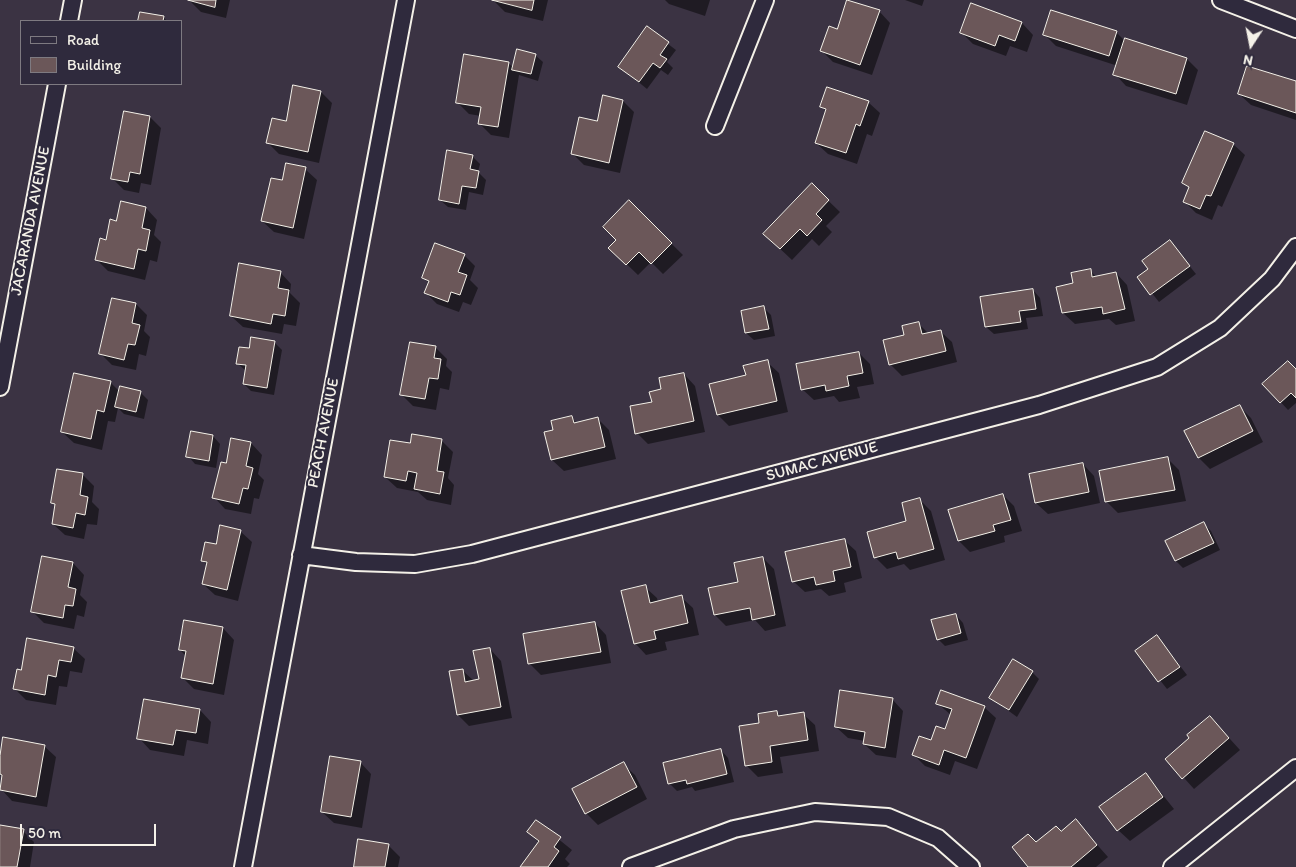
<!DOCTYPE html>
<style>
body{margin:0}
#map{position:relative;width:1296px;height:867px;overflow:hidden;background:#3b3343;font-family:Itim,sans-serif}
canvas{display:block}
.legend{position:absolute;left:20px;top:20px;width:162px;height:65px;box-sizing:border-box;background:#2f2a3d;border:1px solid #7e7a81;margin:0;padding:6px 9px;list-style:none;font-size:15px;color:#f4f1e8}
.legend li{display:flex;align-items:center;gap:10px;height:25px}
.legend b{width:25px;border:1px solid #7e7a81}
.north{position:absolute;left:1226px;top:20px;width:50px;height:50px;-webkit-text-stroke:4px #2f2a3d;paint-order:stroke;rotate:191deg;font-size:14px;font-weight:700;line-height:20px;text-align:center;color:#f4f1e8}
.north::after{content:'';display:block;margin:auto;width:18px;height:22px;background:#f4f1e8;clip-path:polygon(50% 0,100% 100%,50% 72%,0 100%)}
.scale{position:absolute;left:20px;top:824px;width:136px;height:22px;box-sizing:border-box;border:2px solid #f4f1e8;border-top:0;padding-left:6px;font-size:15px;line-height:18px;white-space:nowrap;color:#f4f1e8;-webkit-text-stroke:4px #2f2a3d;paint-order:stroke}
</style>
<div id="map">
<canvas width="1296" height="867"></canvas>
<ul class="legend">
<li><b style="height:6px;background:#2f2a3d"></b>Road</li>
<li><b style="height:14px;background:#6b5759"></b>Building</li>
</ul>
<div class="north">N</div>
<div class="scale">50 m</div>
</div>
<script>
const c = document.querySelector('canvas').getContext('2d');
c.lineJoin = 'round';
function fill(path, color) { c.fillStyle = color; c.fill(path, 'evenodd'); }
function stroke(path, color, width, dash) { c.strokeStyle = color; c.lineWidth = width; c.lineCap = dash ? 'butt' : 'round'; c.setLineDash(dash || []); c.stroke(path); }
function drawText(font, color, halo, rows, align = 'center') {
  c.font = font + ' Itim,sans-serif'; c.lineWidth = 4; c.setLineDash([]); c.textBaseline = 'middle'; c.strokeStyle = halo; c.fillStyle = color; for (const [text, x, y, turn = 0] of rows) {
    c.save(); c.translate(x, y); c.rotate((+turn || 0) * Math.PI / 180); c.textAlign = isNaN(turn) ? turn : align; if (halo) c.strokeText(text, 0, 0); c.fillText(text, 0, 0); c.restore();
  }
}
fill(new Path2D(`
 M189 0H230L226 18 201 12Z
 M493 0H548L543 21 505 12Z
 M665 0H710L705 16 669 4Z
 M905 0H924L922 6Z
 M879 11 890 23 872 75 833 62 822 51 837 30Z
 M141 14 164 18 167 21H139Z
 M1022 23 1033 35 1027 52 1010 46 1006 56 973 44 961 32Z
 M647 28 676 50 667 62 673 68 668 75 661 70 647 89 620 67Z
 M1116 32 1125 41 1187 59 1198 70 1187 105 1126 86 1115 74 1118 66 1056 46 1044 34Z
 M535 55 543 62 538 81 519 75 509 138 491 135 480 124 481 116 469 114 457 102 508 63 514 68Z
 M1296 83V120L1251 105 1239 94Z
 M321 92 332 103 319 163 279 154 268 143Z
 M623 101 634 112 620 173 584 165 572 153 598 123Z
 M868 102 880 113 872 136 867 134 857 164 828 154 816 143 827 112 821 106Z
 M150 117 161 128 151 185 141 183 139 193 124 190 113 179Z
 M1233 144 1245 155 1222 207 1218 205 1212 220 1196 213 1184 201 1190 189 1184 183Z
 M472 156 480 164 478 172 486 180 483 195 469 192 466 210 448 207 440 200Z
 M305 169 317 180 304 239 274 232 262 221 283 182Z
 M812 185 840 212 826 226 832 232 819 246 812 239 792 260 776 245Z
 M629 202 683 255 663 274 651 262 638 275 610 248 618 240Z
 M122 203 146 208 157 220 154 235 161 242 157 262 150 260 145 280 108 271 97 260 117 222Z
 M1170 242 1196 274 1159 302 1139 277 1150 269Z
 M464 255 475 266 470 280 478 288 471 305 463 302 459 312 437 304 426 293 429 283 424 278Z
 M1090 270 1097 278 1116 273 1127 285 1135 321 1116 325 1109 319 1075 324 1063 313 1075 284Z
 M280 272 291 284 290 293 300 303 296 326 284 324 282 334 243 327 231 316Z
 M1033 290 1040 298 1043 316 1026 318 1028 329 994 334 986 327Z
 M136 304 147 315 144 331 150 337 146 356 139 354 136 370 112 365 101 354Z
 M764 308 771 315 775 336 754 340 746 333Z
 M918 323 929 334 940 331 952 342 957 362 902 376 890 364 906 335Z
 M274 342 282 350 274 395 251 391 244 384 246 371 237 363 250 350Z
 M435 347 447 359 446 366 452 372 449 390 440 388 436 410 413 406 401 394Z
 M859 353 870 364 874 384 857 387 860 398 839 402 834 396 814 400 802 389Z
 M767 362 779 373 788 412 729 426 718 415 747 376Z
 M1296 371V403L1288 410 1264 384Z
 M684 374 695 386 705 432 648 444 637 433 653 403 663 390Z
 M110 382 120 392H140L148 400 144 419 124 414 118 408 115 422 108 421 102 450 74 443 62 432Z
 M1240 407 1251 418 1263 442 1210 469 1199 458Z
 M571 417 578 424 598 419 609 430 616 459 564 471 552 460 555 431Z
 M213 436 220 444 216 468 195 464 188 456Z
 M441 440 453 452 448 478 454 485 451 505 427 500 418 492 397 488 385 477 411 445Z
 M251 443 262 455 258 474 264 480 259 499 254 498 251 514 225 509 214 497 227 464Z
 M1168 459 1179 470 1186 501 1118 513 1106 501Z
 M1083 464 1094 476 1100 503 1048 514 1036 503Z
 M83 475 94 486 92 502 99 509 97 525 87 524 84 539 65 535 53 524 56 506 53 503Z
 M1003 495 1014 506 1022 531 1004 536 1005 542 970 552 959 541Z
 M920 500 931 511 945 560 910 570 904 564 887 569 876 558 908 522Z
 M1204 524 1211 531 1220 550 1183 568 1176 561 1167 541Z
 M240 531 252 542 238 601 215 595 203 584 207 565 202 560 216 545Z
 M844 540 856 551 862 578 844 583 846 592 829 596 821 589 805 592 793 581Z
 M763 558 774 569 786 626 765 631 755 620 726 626 715 615 739 583Z
 M73 563 84 575 80 595 87 602 84 617 77 615 74 629 44 623 32 611Z
 M645 587 657 598 658 602 681 597 693 608 699 635 665 642 667 650 646 655 635 643Z
 M956 615 963 623 968 640 945 646 938 639Z
 M595 623 606 635 611 663 541 675 529 663Z
 M223 628 234 640 224 695 194 689 183 678 186 656 180 650Z
 M1157 636 1187 675 1167 689 1137 651Z
 M73 648 85 659 82 673 70 671 67 687 59 686 56 705 26 700 15 689 22 671Z
 M490 649 501 661 512 718 469 726 458 715 462 670 474 681 480 680Z
 M1032 672 1039 679 1017 717 991 698Z
 M892 699 903 711 896 758 876 755 864 744 865 741 848 738 836 727Z
 M145 701 200 710 211 722 208 744 187 740 184 756 150 750 139 738Z
 M937 703 984 707 996 718 977 769 955 761 950 775 925 766 913 754 945 731 951 715Z
 M777 712 781 717 803 714 815 725 819 751 780 757 783 773 758 777 746 765 761 724Z
 M1210 717 1240 750 1194 789 1167 759Z
 M44 746 56 757 47 807 12 801 1 789 3 778 0 775V763Z
 M721 750 728 758 734 782 695 791 692 787 677 791 669 783Z
 M360 762 371 774 362 828 334 823 322 812Z
 M623 764 635 775 647 799 598 825 586 813 574 790Z
 M1146 774 1174 809 1130 841 1118 830Z
 M536 821 572 850 565 859 570 864 567 867H522L539 843 529 832Z
 M1076 821 1108 857 1096 867H1030L1036 844 1062 833Z
 M0 826 23 831 34 842 30 867H0Z
 M388 845 400 857 398 867H355Z`), '#0007');
const building = new Path2D(`
 M188 0H216L215 7Z
 M492 0H534L532 10Z
 M847 0 880 10 860 65 820 51 829 26 837 29Z
 M971 3 1022 22 1015 41 999 35 995 46 960 33Z
 M1051 10 1117 31 1109 56 1043 35Z
 M140 12 164 16 163 21H138Z
 M647 26 669 42 660 55 667 59 660 68 653 63 639 82 618 67Z
 M1125 38 1187 58 1176 94 1113 75Z
 M517 49 536 54 531 74 512 70Z
 M464 54 509 62 498 127 478 124 481 107 456 103Z
 M1247 66 1296 81V113L1238 94Z
 M293 85 321 91 308 152 266 143 272 118 286 121Z
 M827 87 869 101 860 126 856 124 846 153 815 143 826 109 820 107Z
 M603 95 623 100 609 163 571 154 579 117 597 121Z
 M124 111 150 116 140 174 130 172 128 182 111 179Z
 M1205 131 1234 143 1211 196 1206 195 1200 209 1183 202 1189 187 1182 183Z
 M447 150 473 155 470 169 479 171 476 188 462 186 459 204 439 200Z
 M286 163 306 167 293 228 261 221 271 178 282 180Z
 M812 183 829 200 816 214 822 220 807 236 800 229 780 249 763 234Z
 M629 200 672 243 651 264 639 252 626 265 608 248 616 240 603 227Z
 M121 201 146 207 142 228 150 230 146 251 138 249 134 269 95 260 100 238 106 240 110 219 116 221Z
 M1170 240 1190 266 1150 295 1137 277 1148 269 1142 261Z
 M435 243 465 254 458 272 467 275 460 295 451 292 448 302 424 293 429 281 422 278Z
 M239 263 281 271 278 288 289 290 285 316 273 314 271 324 230 316Z
 M1091 269 1092 277 1116 272 1125 309 1103 314 1102 307 1062 313 1056 287 1073 283 1071 273Z
 M1033 289 1036 309 1019 311 1021 322 985 327 980 297Z
 M112 298 136 303 132 323 140 325 135 345 128 344 124 360 99 354Z
 M764 306 769 329 745 333 741 311Z
 M919 322 922 334 941 330 946 351 889 365 883 340 904 335 902 326Z
 M251 337 275 341 267 388 243 384 246 365 236 364 239 347 249 348Z
 M410 342 436 346 434 358 441 359 438 379 429 378 425 399 400 395Z
 M859 352 863 373 847 376 849 386 826 391 825 385 801 390 796 364Z
 M768 360 777 401 717 415 709 384 746 375 743 366Z
 M1288 361 1296 369V398L1291 393 1280 403 1262 384Z
 M74 373 111 381 104 412 97 410 91 439 61 432Z
 M684 373 694 421 635 434 630 406 652 402 649 392 661 389 659 378Z
 M120 386 141 391 136 412 115 407Z
 M1240 405 1253 431 1198 458 1184 431Z
 M572 416 574 423 598 417 605 447 551 460 544 432 553 430 551 421Z
 M191 431 213 435 209 461 186 457Z
 M412 434 442 439 437 471 444 472 440 494 414 489 417 473 408 471 406 481 384 477 390 440 410 443Z
 M231 438 251 442 246 466 253 468 248 489 243 488 239 504 212 498 221 462 226 463Z
 M1168 457 1175 490 1105 502 1099 471Z
 M1083 463 1089 492 1035 503 1029 474Z
 M57 469 83 473 80 495 88 497 85 515 76 513 73 528 52 524 55 504 51 503Z
 M1003 494 1011 520 993 525 995 531 958 541 948 510Z
 M920 498 934 549 898 559 896 552 874 558 867 532 906 521 902 503Z
 M1204 522 1214 543 1175 561 1165 541Z
 M220 525 241 530 227 590 202 584 207 562 201 561 205 542 216 544Z
 M845 539 851 567 833 571 835 581 816 585 814 577 792 582 785 552Z
 M42 556 73 562 68 587 76 589 73 606 65 605 63 618 31 612Z
 M763 557 775 615 752 620 750 608 714 615 708 588 738 582 734 563Z
 M646 585 650 603 682 595 688 623 654 631 656 639 634 644 621 591Z
 M956 614 961 633 937 640 931 620Z
 M184 620 223 627 213 684 181 678 186 651 179 650Z
 M595 622 601 652 528 664 523 634Z
 M1157 635 1180 667 1158 682 1135 651Z
 M27 638 74 647 71 662 59 660 56 677 48 675 45 695 13 689 17 669 21 670Z
 M490 648 501 707 457 715 449 671 463 669 465 682 479 679 473 651Z
 M1013 659 1033 671 1009 710 989 698Z
 M840 690 893 698 885 748 863 744 865 732 835 727Z
 M941 690 985 706 966 758 944 750 939 765 912 755 919 736 931 740 936 726 945 729 952 709 936 704Z
 M144 699 200 709 196 733 176 730 173 745 137 739Z
 M777 711 778 716 804 712 808 740 770 746 772 762 745 766 739 726 759 723 758 714Z
 M1210 716 1229 738 1182 779 1165 759 1189 738 1187 735Z
 M3 737 45 745 36 797 0 790 2 775 0 774V756Z
 M721 749 727 774 687 784 686 780 668 784 663 763Z
 M330 756 361 761 351 817 321 812Z
 M624 762 637 787 585 814 572 789Z
 M1146 773 1163 797 1117 831 1099 807Z
 M1076 819 1097 845 1071 867H1028L1012 847 1028 834 1036 842 1056 826 1061 831Z
 M536 820 561 837 554 847 559 851 548 867H520L539 841 527 832Z
 M0 825 24 829 17 867H0Z
 M358 839 389 844 385 867H354Z`);
fill(building, '#6b5759');
stroke(building, '#f4f1e8', 1);
const street = new Path2D(`
 M1221 0 1296 29
 M69 21 73 0
 M715 126 765 0
 M0 387 57 84
 M301 555 356 562 415 564 472 554 1039 405 1157 367 1220 328 1272 279 1296 247
 M243 867 406 0
 M631 867 734 829 815 812 888 817 938 838 971 867
 M1172 867 1296 768`);
stroke(street, '#f4f1e8', 20);
stroke(street, '#2f2a3d', 16);
drawText('16px', '#f4f1e8', '#2f2a3d', [
 ["JACARANDA AVENUE",31,221,-79],
 ["PEACH AVENUE",324,433,-79],
 ["SUMAC AVENUE",822,462,-15]
]);
</script>
